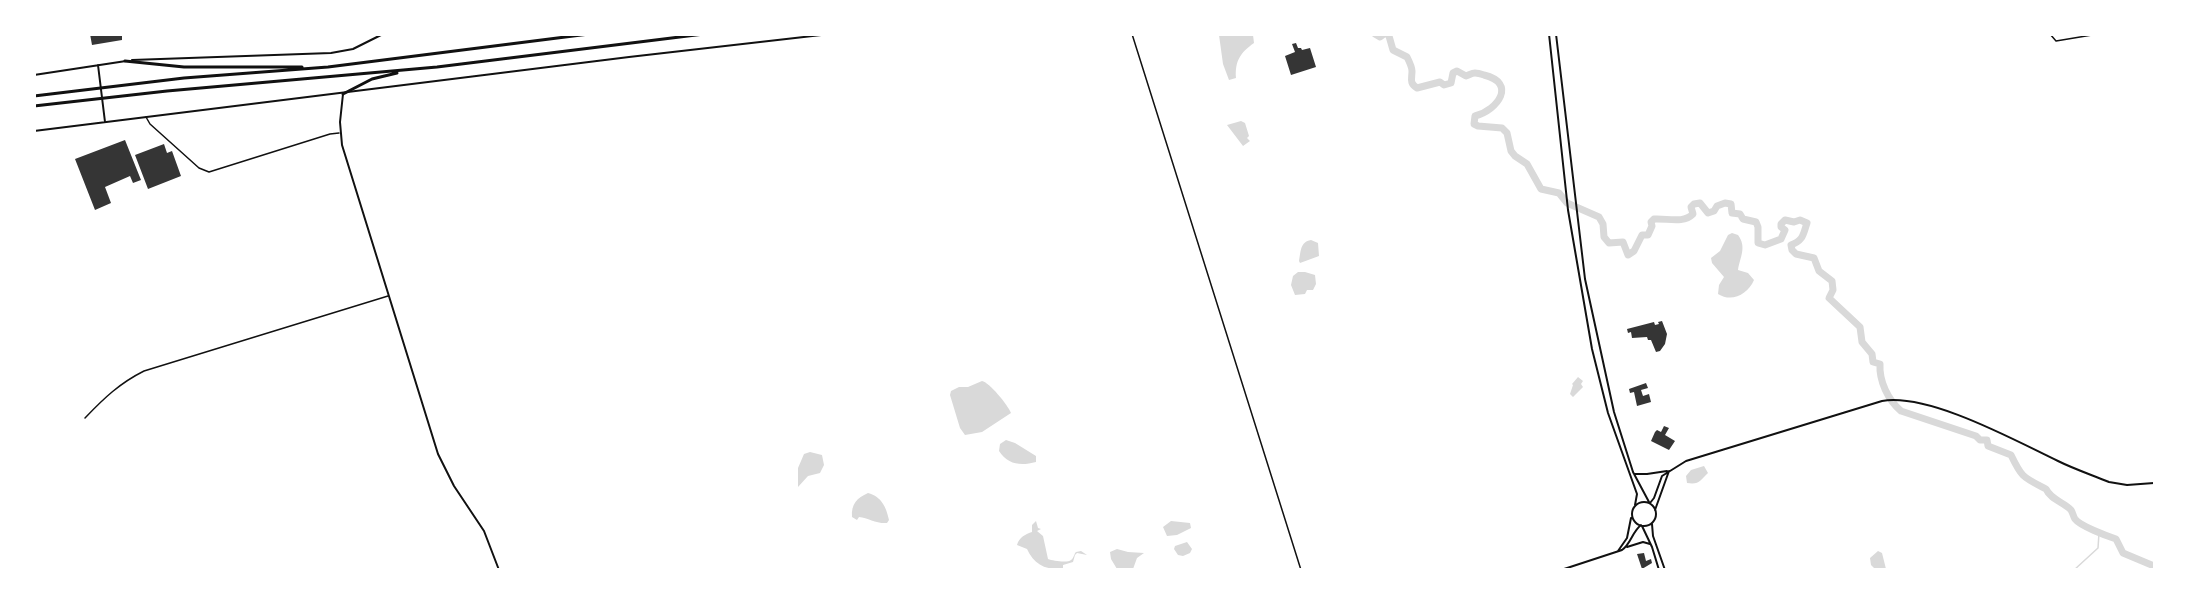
<!DOCTYPE html>
<style>
body{margin:0}
#map{position:relative;width:2189px;height:604px;overflow:hidden;background:#fff;font-family:"Public Sans",sans-serif}
canvas{display:block}
.frame{position:absolute;inset:0;border:36px solid #fff;pointer-events:none}
</style>
<div id="map">
<canvas width="2189" height="604"></canvas>
<div class="frame"></div>
</div>
<script>
const c = document.querySelector('canvas').getContext('2d');
c.lineJoin = 'round';
function fill(path, color) { c.fillStyle = color; c.fill(path, 'evenodd'); }
function stroke(path, color, width, dash) { c.strokeStyle = color; c.lineWidth = width; c.lineCap = dash ? 'butt' : 'round'; c.setLineDash(dash || []); c.stroke(path); }
fill(new Path2D(`
 M1253 35 1254 43C1240 53 1235 61 1236 78L1229 80 1223 64 1219 35Z
 M1241 121 1245 123 1249 136 1247 138 1250 141 1243 146 1227 125Z
 M1732 233 1738 235C1747 247 1740 257 1738 270L1748 273 1754 280C1748 294 1732 303 1718 294L1719 285 1724 277 1712 263 1711 258 1720 251 1728 235Z
 M1311 240 1318 243 1319 256 1300 263 1299 261C1301 251 1300 242 1311 240Z
 M1298 272H1305L1315 275 1316 284 1313 290H1307L1305 294 1295 295 1291 285 1293 276Z
 M1578 377 1583 381 1581 384 1583 387 1573 397 1570 394 1573 385 1572 384Z
 M982 381C989 382 1008 405 1011 413L982 432 965 435 960 428 950 395 951 391 959 387H968Z
 M1006 440 1015 443 1036 456V462C1021 466 1008 465 999 451L1000 444Z
 M810 452 822 455 824 465 820 473 808 476 798 487V468L804 454Z
 M1704 466 1708 473C1700 480 1700 485 1687 483L1686 476 1691 470Z
 M868 493C882 497 886 507 889 520L887 523C877 524 868 518 859 517L857 520 852 517C851 504 857 498 868 493Z
 M1036 521 1038 528 1041 529 1037 531 1043 536 1048 559C1053 561 1068 563 1071 560 1074 558 1074 554 1076 552L1081 551 1087 555 1077 553 1075 555 1073 562 1063 565V569C1046 570 1034 565 1027 549L1017 545C1019 537 1026 534 1032 532V525Z
 M1171 521 1190 523 1191 528 1177 535 1167 536 1163 527Z
 M1187 542 1192 549 1190 553 1183 556 1178 555 1174 549 1175 546Z
 M1117 549 1128 552 1144 553 1137 558 1133 569H1117L1111 559 1110 552Z
 M1878 551 1882 553 1886 569H1875L1871 565 1870 558Z`), '#d9d9d9');
stroke(new Path2D(`
 M2074 570 2098 548 2099 533`), '#d9d9d9', 1.5);
stroke(new Path2D(`
 M1375 34 1380 37 1384 34
 M1387 34 1389 36 1393 50 1407 57C1409 61 1412 67 1412 71 1412 79 1409 83 1417 88L1440 82 1444 85 1451 83 1453 73 1457 71 1466 76C1469 75 1472 73 1475 73 1478 73 1481 74 1484 75 1517 83 1498 110 1475 116L1474 124 1478 126 1502 128 1507 133 1511 151 1515 156 1527 164 1541 189 1559 193 1567 203 1599 217 1603 224 1604 237 1609 243 1623 242 1628 255 1634 251 1642 235H1648L1652 226 1651 222 1654 219C1667 218 1683 224 1693 214L1691 207 1694 204 1700 203 1708 213 1714 211 1717 206 1725 203 1731 204 1732 213 1740 214 1743 219 1756 222 1758 227V243L1765 245 1781 239 1785 230 1781 227V224L1785 220 1794 222 1800 220 1807 223C1803 234 1804 240 1791 245L1792 250 1796 254 1814 258 1819 271 1832 281 1833 290 1829 298 1860 327 1862 342 1872 354 1873 362 1880 364C1879 381 1888 400 1901 411L1976 436 1980 440H1987L1988 446 2011 455C2022 478 2023 477 2046 489 2051 500 2064 502 2071 510 2073 513 2073 516 2075 519 2080 526 2107 536 2116 539L2123 553 2154 566`), '#d9d9d9', 7);
fill(new Path2D(`
 M90 34H122V40L92 45Z
 M1296 43 1298 48H1301L1302 50 1310 48 1316 67 1291 75 1285 56 1295 52 1292 44Z
 M125 140 141 180 133 183 130 176 105 187 111 203 95 210 75 159Z
 M164 144 167 153 172 151 181 176 148 189 135 155Z
 M1662 321 1667 334 1665 344 1660 351 1656 352 1651 340H1648L1647 337 1632 338 1631 332 1628 333 1627 329 1654 322 1655 325 1659 324 1658 322Z
 M1646 383 1648 388 1641 390 1643 396 1649 394 1651 402 1637 406 1634 392 1630 393 1629 389Z
 M1664 426 1669 428 1665 435 1675 441 1669 450 1651 441 1655 432 1657 430 1661 432Z
 M1644 553 1646 561 1651 559 1652 563 1642 569 1637 554Z`), '#353535');
stroke(new Path2D(`
 M1132 34 1301 570
 M2050 34 2056 41 2098 34
 M146 117 150 124 199 168 209 172 330 134 339 133
 M85 418C104 398 120 383 144 371L388 296`), '#111', 1.5);
stroke(new Path2D(`
 M1549 34 1568 210 1592 349 1608 413 1637 494 1635 505
 M1556 34 1585 279 1614 412 1633 472 1649 502
 M343 94 340 122 342 145 438 454 454 486 484 531 499 570
 M1634 474H1647L1667 471
 M1632 514a12 12 0 1 1 24 0a12 12 0 1 1-24 0Z
 M1650 503 1654 498 1662 476 1686 461 1882 401C1929 393 2014 440 2058 461 2074 469 2092 475 2109 482L2127 485 2154 483
 M1655 510 1669 471
 M1652 524 1653 536 1665 570
 M1642 526 1652 547 1659 570
 M1627 547 1643 542 1650 544
 M1618 551 1627 538 1631 518
 M1561 570 1622 550C1631 544 1632 532 1641 525`), '#111', 2);
stroke(new Path2D(`
 M132 60 331 53 353 49 383 34
 M98 65 105 122
 M34 75 126 61
 M34 131 629 57 830 34`), '#111', 2);
stroke(new Path2D(`
 M125 61 184 67H302
 M343 94 372 79 397 73
 M34 96 184 78 328 67 589 34
 M34 106 167 91 437 67 704 34`), '#111', 3);
</script>
